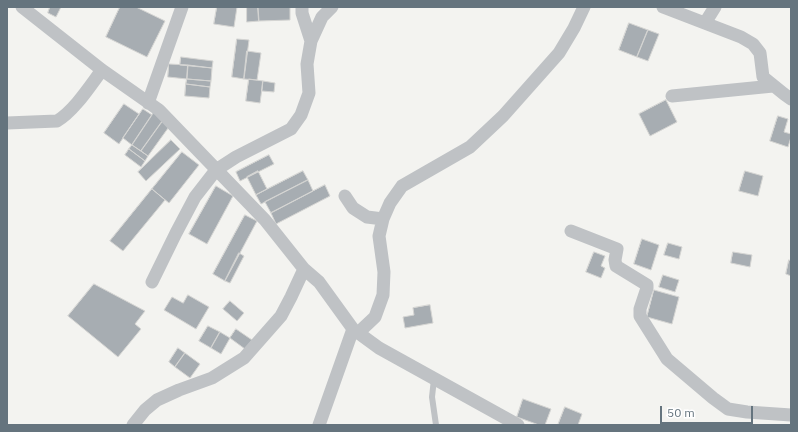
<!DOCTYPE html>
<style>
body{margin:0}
#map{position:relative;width:798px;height:432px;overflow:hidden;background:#f3f3f0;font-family:"IBM Plex Sans",sans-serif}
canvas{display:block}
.frame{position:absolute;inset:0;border:8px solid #65747e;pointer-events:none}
.scale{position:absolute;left:660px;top:406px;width:93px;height:18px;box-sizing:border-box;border:2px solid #65747e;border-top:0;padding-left:5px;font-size:12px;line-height:14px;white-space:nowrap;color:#65747e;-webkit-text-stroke:3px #fff;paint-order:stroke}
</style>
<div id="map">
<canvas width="798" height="432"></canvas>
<div class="frame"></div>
<div class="scale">50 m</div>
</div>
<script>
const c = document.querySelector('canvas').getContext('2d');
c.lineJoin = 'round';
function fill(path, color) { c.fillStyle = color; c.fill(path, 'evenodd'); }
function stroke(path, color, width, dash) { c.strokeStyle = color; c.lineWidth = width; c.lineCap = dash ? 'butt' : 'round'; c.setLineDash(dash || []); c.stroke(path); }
const building = new Path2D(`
 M50 7H61L56 17 48 13Z
 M120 7H136L165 21 147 57 106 37Z
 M217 7H237L234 27 214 24Z
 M247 7H258L259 21 247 22Z
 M258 7H290V20L259 21Z
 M629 23 648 30 637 57 619 50Z
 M648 30 659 34 648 61 637 57Z
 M237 39 249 40 244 79 232 77Z
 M247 51 261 53 257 80 244 79Z
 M181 57 213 61 212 68 180 65Z
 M169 64 188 65 187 79 168 77Z
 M188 65 212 68 211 81 187 79Z
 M187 79 211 81 210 87 186 84Z
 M249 79 263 81 260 103 246 101Z
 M263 81 275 83 274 92 262 91Z
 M186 84 210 87 209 98 185 96Z
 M666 100 677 122 650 136 639 114Z
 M124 104 139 114 119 144 104 133Z
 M143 109 152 115 132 145 123 138Z
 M154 112 164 119 141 151 132 145Z
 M778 116 788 119 784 132 791 134V137L788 147 770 141Z
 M164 119 171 124 148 156 141 151Z
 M171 140 180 149 146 181 138 172Z
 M132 145 148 156 145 161 129 149Z
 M129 149 145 161 141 167 125 155Z
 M182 152 199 165 169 203 152 189Z
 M269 155 274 164 240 181 236 172Z
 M258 171 267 189 256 195 247 177Z
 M303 171 308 180 261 204 256 195Z
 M745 171 763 176 758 196 739 191Z
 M308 180 313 191 271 213 265 202Z
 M325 185 330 196 276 224 271 213Z
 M216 186 233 196 207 244 189 234Z
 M152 189 165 200 123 251 110 241Z
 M245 215 257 221 225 281 213 274Z
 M642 239 659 245 651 270 634 264Z
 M668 243 682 247 679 259 664 255Z
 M594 252 605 256 601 266 605 268 601 278 586 272Z
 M733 252 752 255 750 267 731 263Z
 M239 253 244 256 230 283 225 281Z
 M789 260 791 261V276L786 274Z
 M663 275 679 280 675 292 659 287Z
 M94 284 145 311 135 324 141 329 118 357 68 316Z
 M654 290 679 297 672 324 647 317Z
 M188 295 209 307 196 329 164 310 172 297 183 303Z
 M230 301 244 313 237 321 223 309Z
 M430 305 433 323 405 328 403 317 414 315 413 308Z
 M208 326 220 332 211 348 199 341Z
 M236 329 252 340 245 349 230 338Z
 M220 332 230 338 221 354 211 348Z
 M178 348 185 353 175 367 169 362Z
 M185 353 200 364 190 378 175 367Z
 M523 399 551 409 545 425H539L517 417Z
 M565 407 582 414 578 425H558Z`);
fill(building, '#a7adb2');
stroke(building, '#d4d4d2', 1);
stroke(new Path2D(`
 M434 379 432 397 436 425`), '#bfc2c5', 6);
stroke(new Path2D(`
 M22 7 102 70 159 110 265 220 304 269 319 282 353 329
 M302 7V13L311 41
 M663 7 741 37 753 44 760 53 763 77 784 94 791 99
 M705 23 715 7
 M672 96 773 86
 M148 103 182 7
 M7 123 57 121C74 111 90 86 102 70
 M345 196 353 208 367 217 383 219
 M571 231 617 249 615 260 616 266 647 285V288L640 309V316L667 359 713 398 728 409 747 412 791 415
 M152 282 176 233 195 197 216 170 236 157 291 129 301 115 309 93 307 64 311 41 322 17 332 7
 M358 333 375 317 383 295 384 272 379 236 383 219 390 203 402 186 470 147 503 116 559 53 574 28 584 7
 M133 425 145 410 157 400 179 390 212 378 244 358 281 316 291 297 304 269
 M319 425 353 329 379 348 518 425`), '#bfc2c5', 13);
</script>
